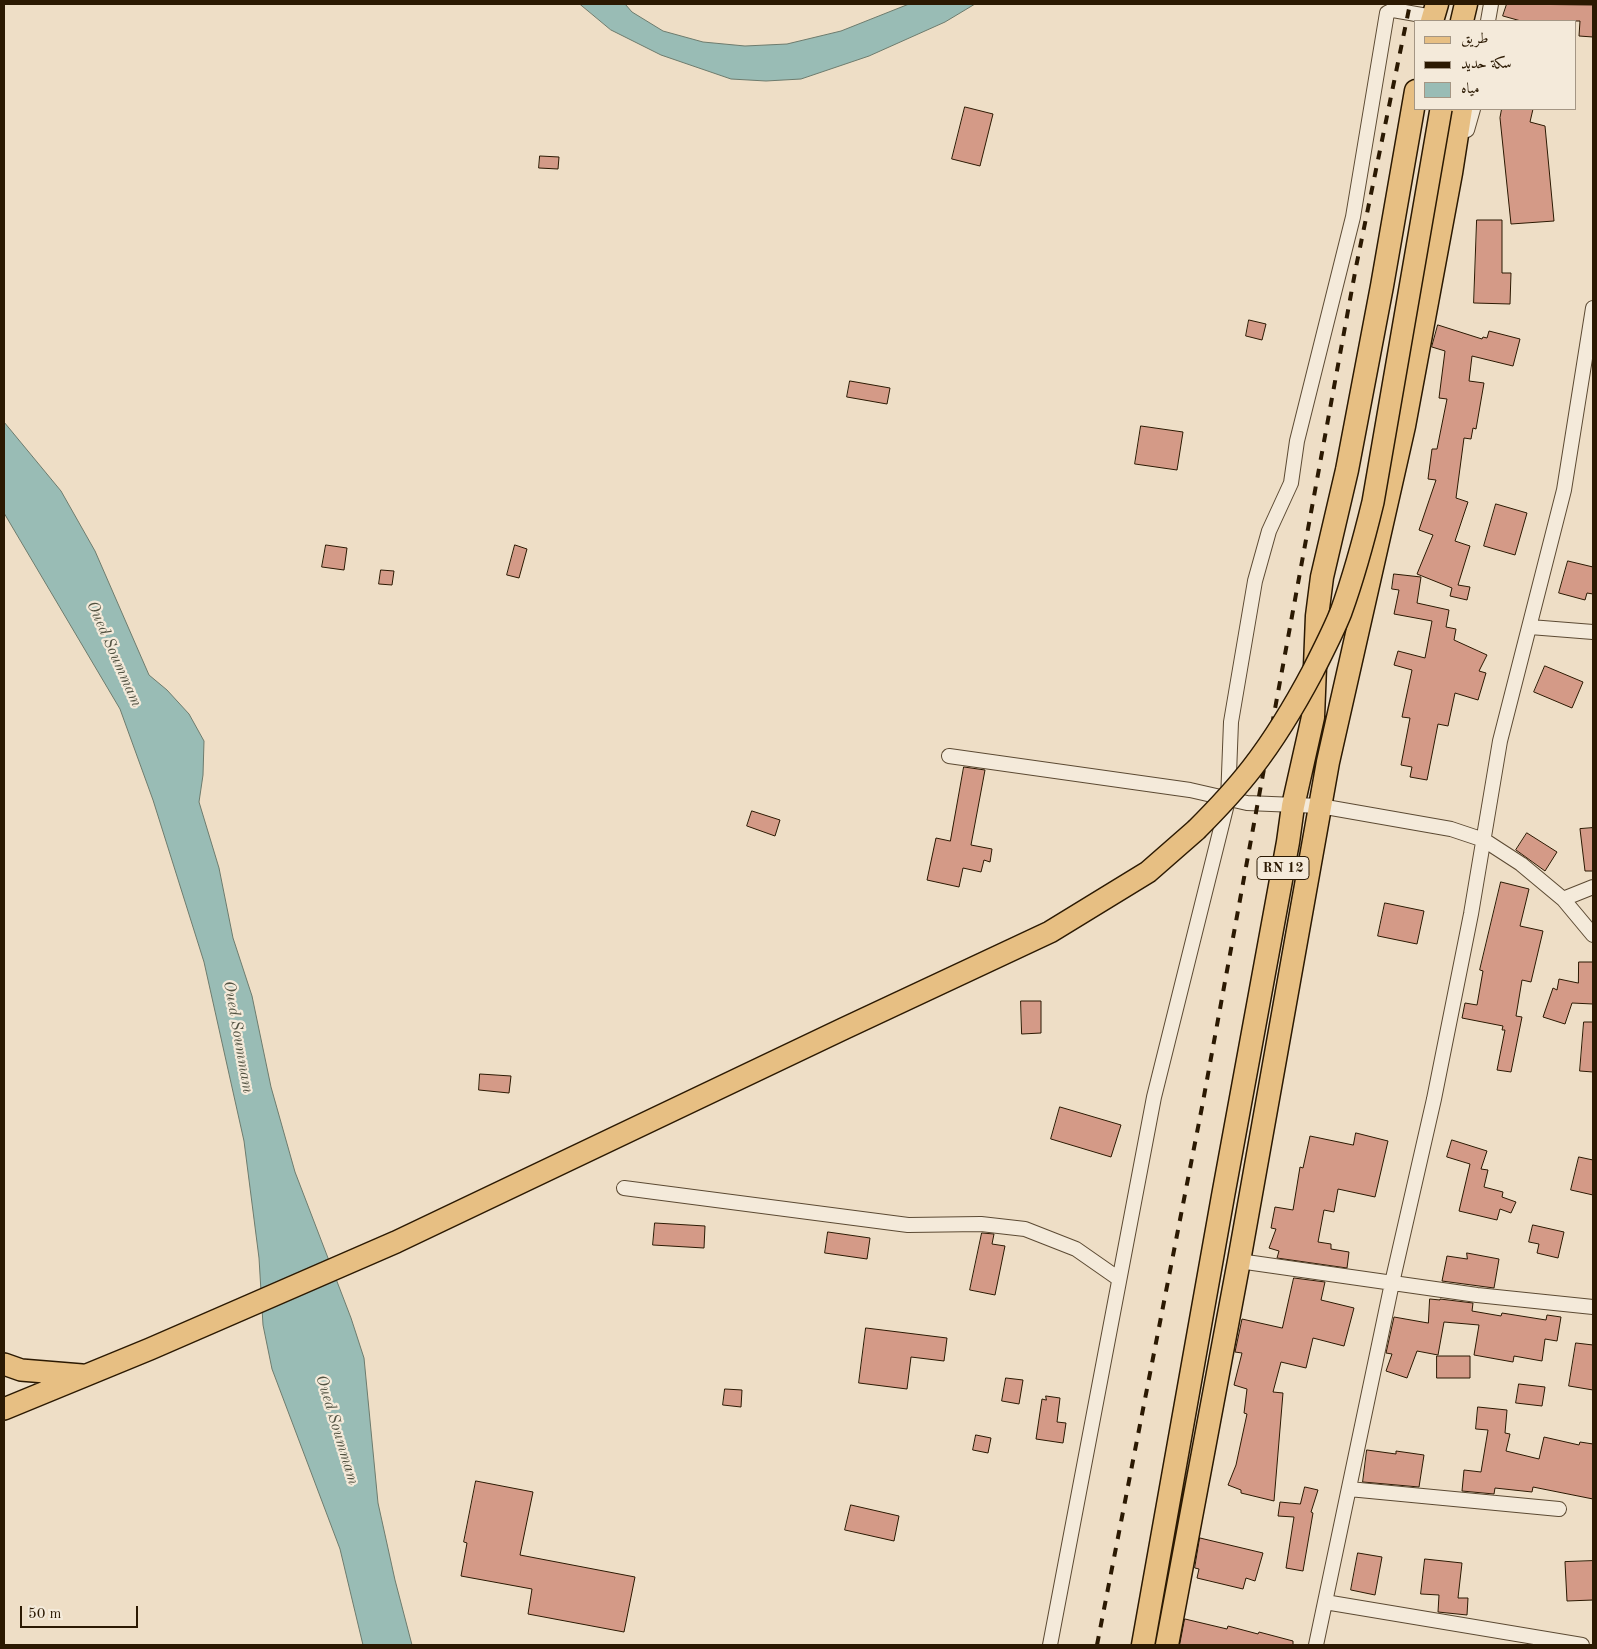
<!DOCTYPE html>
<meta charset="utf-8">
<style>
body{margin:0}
#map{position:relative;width:1597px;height:1649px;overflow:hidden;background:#eedec6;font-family:"Old Standard TT",Amiri,serif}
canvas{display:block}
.frame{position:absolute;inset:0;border:5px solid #2b1902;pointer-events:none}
.legend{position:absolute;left:1414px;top:20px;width:162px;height:90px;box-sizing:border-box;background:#f4eada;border:1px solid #a49684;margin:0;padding:6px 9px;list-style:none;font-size:15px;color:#2b1902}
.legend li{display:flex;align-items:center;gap:10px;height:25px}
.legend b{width:25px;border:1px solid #a49684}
.scale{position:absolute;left:20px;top:1606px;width:118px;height:22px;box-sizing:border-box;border:2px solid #2b1902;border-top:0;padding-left:6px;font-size:15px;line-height:18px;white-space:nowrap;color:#2b1902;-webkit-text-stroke:4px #f4eada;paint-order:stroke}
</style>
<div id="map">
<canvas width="1597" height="1649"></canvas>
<div class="frame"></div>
<ul class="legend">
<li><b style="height:6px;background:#e7bf83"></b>طريق</li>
<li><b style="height:6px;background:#2b1902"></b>سكة حديد</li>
<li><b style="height:14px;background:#99bcb5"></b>مياه</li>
</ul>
<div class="scale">50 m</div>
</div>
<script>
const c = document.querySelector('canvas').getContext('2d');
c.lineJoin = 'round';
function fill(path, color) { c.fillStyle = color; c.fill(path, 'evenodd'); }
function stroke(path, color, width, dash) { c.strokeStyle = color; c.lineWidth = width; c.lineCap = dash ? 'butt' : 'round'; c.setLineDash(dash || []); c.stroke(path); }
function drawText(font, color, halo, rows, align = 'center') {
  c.font = font + ' "Old Standard TT",serif'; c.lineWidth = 4.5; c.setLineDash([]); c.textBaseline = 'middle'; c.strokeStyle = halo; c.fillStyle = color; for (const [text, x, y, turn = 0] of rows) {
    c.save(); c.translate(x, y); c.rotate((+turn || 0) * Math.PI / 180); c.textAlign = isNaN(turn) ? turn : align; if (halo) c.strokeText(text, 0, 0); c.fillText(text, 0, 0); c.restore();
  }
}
const water = new Path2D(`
 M580 4H625L632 12 663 31 703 42 745 46 787 44 841 31 909 4H975L945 22 869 56 801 79 766 81 731 79 661 55 611 30Z
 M4 422 61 491 95 551 149 675 167 690 189 714 204 741 203 775 199 802 219 868 233 938 252 996 271 1087 295 1172 351 1318 364 1358 378 1503 395 1580 412 1645H363L340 1549 272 1369 263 1325 259 1258 244 1141 204 962 153 800 120 709 4 513Z`);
fill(water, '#99bcb5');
stroke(water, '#6d7b6d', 1);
const building = new Path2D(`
 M1507 4 1593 5V37L1579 36 1580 21H1521L1503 16Z
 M965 107 993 114 980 166 952 159Z
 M1502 109H1533L1530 122 1545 126 1554 221 1511 224 1500 118Z
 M540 156 559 157 558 169 539 168Z
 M1477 220H1502V273H1511L1510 304 1474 303Z
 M1249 320 1266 324 1262 340 1246 336Z
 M1438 325 1482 339 1483 337 1487 338 1489 331 1520 339 1513 366 1472 356 1469 381 1484 383 1476 429 1473 428 1471 439 1464 438 1456 498 1468 502 1455 541 1470 546 1458 585 1470 587 1467 600 1450 596 1452 588 1417 574 1433 535 1419 530 1436 480 1428 479 1432 449H1437L1447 399 1439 398 1445 351 1432 347Z
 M850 381 890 388 887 404 847 397Z
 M1141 426 1183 432 1177 470 1135 464Z
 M1496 504 1527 513 1515 555 1484 546Z
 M326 545 347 548 344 570 322 567Z
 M515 545 527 549 519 578 507 575Z
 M1568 561 1593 567V594L1587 593 1585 600 1559 593Z
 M381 570 394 571 392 585 379 584Z
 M1394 574 1421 577 1417 603 1449 610 1446 627 1456 629 1454 640 1487 655 1479 671 1486 673 1478 700 1455 693 1448 726 1438 724 1427 780 1410 777 1412 767 1401 765 1410 718 1402 717 1412 670 1394 665 1398 651 1425 658 1432 621 1394 614 1399 590 1392 589Z
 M1545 666 1583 682 1572 708 1534 692Z
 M964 767 985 770 971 845 992 849 990 862 984 860 981 872 963 868 959 887 927 880 936 838 950 841Z
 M752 811 780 820 775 836 747 826Z
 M1593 828V871H1585L1580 829Z
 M1527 833 1557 852 1545 871 1516 850Z
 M1501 882 1529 889 1520 926 1543 931 1531 982 1522 980 1516 1016 1522 1017 1511 1072 1497 1070 1505 1030H1502L1503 1026 1462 1018 1465 1003 1477 1005 1483 971 1480 970Z
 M1385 903 1424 911 1417 944 1378 936Z
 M1579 962H1593V1004L1572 1003 1565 1024 1543 1017 1553 988 1557 990 1559 979 1578 983Z
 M1021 1001H1041V1033L1022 1034Z
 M1584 1022H1593V1072L1580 1071Z
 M480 1074 511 1076 509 1093 479 1090Z
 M1060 1107 1121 1125 1111 1157 1051 1139Z
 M1356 1133 1388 1141 1375 1197 1338 1189 1334 1212 1324 1210 1318 1242 1331 1244V1249L1349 1252 1347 1268 1277 1258 1279 1251 1269 1248 1276 1229 1271 1228 1275 1207 1293 1210 1300 1167 1303 1168 1310 1136 1353 1145Z
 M1452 1140 1487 1151 1481 1169 1488 1170 1484 1187 1503 1192 1502 1197 1516 1202 1511 1213 1500 1209 1497 1220 1459 1211 1470 1164 1447 1157Z
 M1579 1157 1593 1160V1195L1571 1190Z
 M655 1223 705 1226 704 1248 653 1245Z
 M1533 1225 1564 1232 1558 1258 1537 1253 1539 1244 1529 1242Z
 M828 1232 870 1238 867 1259 825 1253Z
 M982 1233 994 1234 992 1244 1005 1246 995 1295 970 1290Z
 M1467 1253 1499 1259 1494 1288 1442 1281 1447 1256 1467 1259Z
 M1294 1278 1325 1282 1321 1300 1354 1308 1344 1346 1313 1338 1306 1368 1281 1362 1273 1392 1283 1393 1274 1501 1241 1493V1490L1228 1485 1236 1465 1247 1414 1244 1413 1247 1389 1234 1385 1242 1353 1235 1352 1242 1319 1282 1328Z
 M1430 1299 1440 1300V1299L1473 1303 1472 1311 1501 1316 1502 1313 1546 1320 1547 1315 1561 1317 1557 1341 1545 1339 1542 1361 1514 1356 1513 1362 1474 1355 1479 1325 1444 1322 1438 1355 1417 1351 1407 1378 1386 1371 1392 1354 1386 1353 1394 1317 1428 1323Z
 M866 1328 947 1338 944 1361 911 1357 907 1389 859 1383Z
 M1576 1343 1593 1345V1390L1569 1386Z
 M1437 1356H1470V1378H1437Z
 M1006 1378 1023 1380 1019 1404 1002 1401Z
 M1519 1384 1545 1387 1542 1406 1516 1403Z
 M725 1389 742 1390 741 1407 723 1405Z
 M1046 1396 1060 1398 1057 1422 1066 1423 1063 1443 1036 1439 1042 1399 1046 1400Z
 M1478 1407 1507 1410 1505 1433 1510 1434 1506 1451 1539 1459 1544 1437 1579 1445 1580 1442 1593 1444V1499L1533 1487 1532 1492 1495 1488 1494 1494 1462 1491 1464 1470 1481 1472 1488 1430 1476 1429Z
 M976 1435 991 1438 988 1453 973 1450Z
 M1367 1450 1396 1454V1451L1424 1455 1419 1487 1363 1482Z
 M476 1481 533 1492 520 1555 635 1577 624 1632 528 1614 532 1589 461 1576 467 1543 464 1542Z
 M1305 1487 1318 1490 1311 1512 1313 1513 1303 1571 1286 1568 1294 1517 1278 1516 1280 1502 1300 1504Z
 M851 1505 899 1516 894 1541 845 1530Z
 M1200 1538 1263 1553 1255 1581 1246 1578 1243 1589 1197 1578 1199 1569 1195 1568Z
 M1358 1553 1382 1557 1375 1595 1351 1590Z
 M1425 1559 1462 1563 1458 1598H1468L1467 1615 1438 1612 1439 1595 1421 1594Z
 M1593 1561V1600L1567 1601 1565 1562Z
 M1185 1619 1227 1629 1228 1626 1258 1634 1259 1632 1293 1641V1645H1180Z`);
fill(building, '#d49a87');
stroke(building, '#2b1902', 1);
const minor = new Path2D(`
 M1488 21 1491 4
 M1467 130 1473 109
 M1530 627 1593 632
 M949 756 1190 790 1247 803 1320 806 1451 829 1484 840 1521 864 1563 899 1593 935
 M1563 899 1593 887
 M624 1188 908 1225 981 1224 1025 1229 1076 1249 1119 1279
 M1239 1261 1477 1295 1593 1307
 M1349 1489 1559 1509
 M1325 1602 1582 1645
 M1050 1645 1154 1097 1228 800 1231 722 1255 581 1269 531 1291 483 1297 441 1353 217 1387 13 1393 10 1433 17
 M1316 1645 1392 1283 1434 1099 1471 914 1500 741 1564 490 1593 308`);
const primary = new Path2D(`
 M4 1364 21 1370 82 1375
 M4 1409 150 1349 396 1242 843 1029 1050 932 1148 872 1196 830`);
const trunk = new Path2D(`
 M1432 21 1437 4
 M1462 21 1466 4
 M1143 1645 1223 1196 1288 842 1293 806 1313 717 1317 616 1322 577 1347 470 1382 286 1416 91
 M1167 1645 1239 1261 1328 762 1404 426 1451 173 1461 109`);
stroke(minor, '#5c4a33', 16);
stroke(primary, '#2b1902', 24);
stroke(trunk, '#2b1902', 25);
stroke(minor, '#f4eada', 14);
stroke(primary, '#e7bf83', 21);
stroke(trunk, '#e7bf83', 22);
stroke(new Path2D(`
 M1097 1645 1202 1107 1356 267 1410 4`), '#2b1902', 4, [9, 9]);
const primaryBridge = new Path2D(`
 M1196 830C1216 810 1235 790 1252 768 1276 737 1295 705 1313 671 1323 651 1333 632 1341 612 1354 576 1364 539 1373 502L1441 109`);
stroke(primaryBridge, '#2b1902', 24, []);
stroke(primaryBridge, '#e7bf83', 21);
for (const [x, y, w] of [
 [1283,868,52]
]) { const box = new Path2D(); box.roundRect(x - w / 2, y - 11.5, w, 23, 4); c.fillStyle = '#f4eada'; c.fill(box); stroke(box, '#2b1902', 1); }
drawText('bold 14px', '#2b1902', null, [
 ["RN 12",1283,868]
]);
drawText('italic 16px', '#525241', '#f4eada', [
 ["Oued Soummam",114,654,66],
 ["Oued Soummam",238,1037,80],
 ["Oued Soummam",337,1430,73]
]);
</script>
